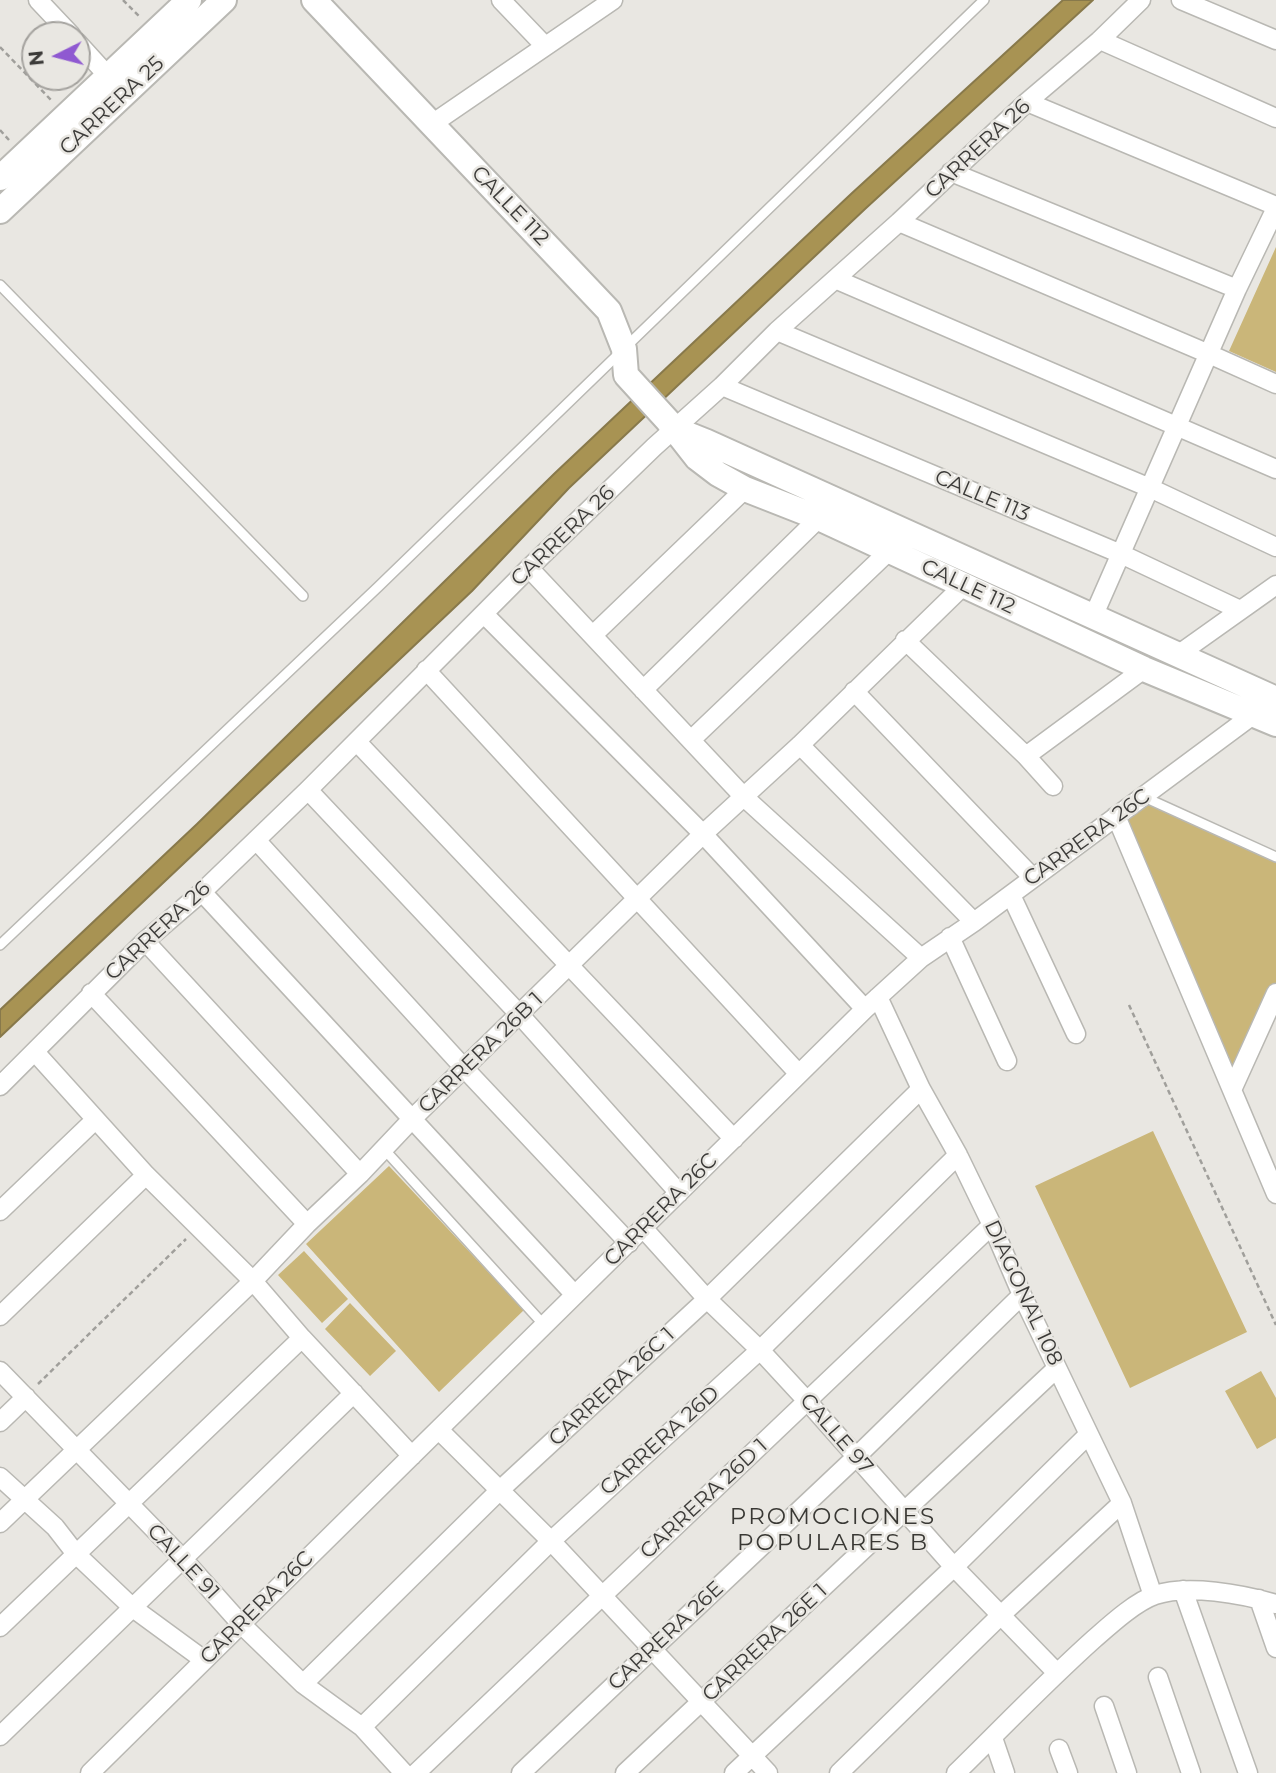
<!DOCTYPE html>
<style>
body{margin:0}
#map{position:relative;width:1276px;height:1773px;overflow:hidden;background:#e9e7e2;font-family:Montserrat,sans-serif}
canvas{display:block}
.north{position:absolute;left:21px;top:21px;width:70px;height:70px;box-sizing:border-box;background:#e9e7e2;border:2px solid #a4a29e;border-radius:50%;rotate:264deg;font-size:19px;font-weight:700;line-height:28px;text-align:center;color:#3c3b39}
.north::after{content:'';display:block;margin:auto;width:24px;height:32px;background:#8f59d1;clip-path:polygon(50% 0,100% 100%,50% 72%,0 100%)}
</style>
<div id="map">
<canvas width="1276" height="1773"></canvas>
<div class="north">N</div>
</div>
<script>
const c = document.querySelector('canvas').getContext('2d');
c.lineJoin = 'round';
function fill(path, color) { c.fillStyle = color; c.fill(path, 'evenodd'); }
function stroke(path, color, width, dash) { c.strokeStyle = color; c.lineWidth = width; c.lineCap = dash ? 'butt' : 'round'; c.setLineDash(dash || []); c.stroke(path); }
function drawText(font, color, halo, rows, align = 'center') {
  c.font = font + ' Montserrat,sans-serif'; c.lineWidth = 5; c.setLineDash([]); c.textBaseline = 'middle'; c.strokeStyle = halo; c.fillStyle = color; for (const [text, x, y, turn = 0] of rows) {
    c.save(); c.translate(x, y); c.rotate((+turn || 0) * Math.PI / 180); c.textAlign = isNaN(turn) ? turn : align; if (halo) c.strokeText(text, 0, 0); c.fillText(text, 0, 0); c.restore();
  }
}
fill(new Path2D(`
 M1276 247V372L1229 351Z
 M1143 797 1276 857V993L1232 1090 1116 816Z
 M1153 1131 1247 1332 1130 1388 1035 1186Z
 M389 1166 524 1310 439 1392 306 1244Z
 M304 1251 348 1299 322 1323 278 1275Z
 M350 1303 396 1351 370 1376 325 1329Z
 M1261 1371 1276 1398V1438L1257 1449 1225 1391Z`), '#cab679');
const water = new Path2D(`
 M1063 0H1093L865 209 569 488 472 591 0 1037V1010L197 824 555 473 851 194Z`);
fill(water, '#a89353');
stroke(water, '#88794b', 2);
const lane = new Path2D(`
 M0 285 303 596
 M1144 797 1276 857
 M0 945 378 587 984 0
 M383 1148 544 1325`);
const street = new Path2D(`
 M38 0 71 35
 M501 0 545 46
 M1181 0 1276 40
 M1100 40 1276 118
 M77 42 108 76
 M1027 102 1276 206
 M432 124 613 0
 M951 172 1237 289
 M899 222 1209 354 1276 384
 M835 279 1276 469
 M777 331 1150 488 1276 547
 M722 386 1121 554 1240 610
 M529 568 744 797 921 958
 M484 614 703 834 865 1009
 M1093 617 1237 289 1276 208
 M593 635 745 489
 M905 640 1026 756 1053 786
 M1179 654 1276 585
 M426 670 799 1074
 M643 690 819 518
 M854 691 1033 878
 M692 739 889 551
 M357 742 734 1139
 M800 745 974 922
 M1026 756 1144 669
 M308 790 520 1015 679 1193
 M1116 816 1276 1194
 M256 840 465 1069 629 1243
 M202 892 575 1295
 M1011 895 1076 1034
 M950 937 1007 1061
 M145 941 360 1174
 M91 993 307 1224
 M878 997 921 1089 958 1155 992 1225 1022 1295 1122 1503 1153 1596
 M35 1052 146 1175 253 1281 302 1338 412 1456
 M0 1086 145 941 202 892 308 790 529 568 654 447 722 386 777 331 899 222 1027 102 1100 40 1141 0
 M1232 1090 1276 993
 M0 1211 95 1120
 M643 1228 707 1299 760 1350 808 1402 954 1567 1057 1673
 M0 1316 146 1175
 M0 1371 183 1559 241 1624 303 1684 362 1727 404 1773
 M0 1422 26 1397
 M439 1430 551 1541 768 1773
 M0 1477 55 1527 76 1554 133 1608 204 1660
 M0 1523 253 1281 307 1224 360 1174 413 1118 703 834 800 745 964 585
 M1183 1590 1248 1773
 M1259 1599 1276 1648
 M0 1627 302 1338
 M1158 1677 1191 1773
 M303 1684 501 1489 707 1299 921 1089
 M1104 1706 1127 1773
 M362 1727 551 1541 760 1350 958 1155
 M0 1736 354 1393
 M993 1738 1005 1773
 M1059 1749 1068 1773
 M90 1773 865 1009 921 958 974 922 1261 709
 M416 1773 992 1225
 M521 1773 856 1457 1022 1295
 M625 1773 1057 1368
 M734 1773 954 1567 1088 1435
 M839 1773 1001 1615 1122 1503
 M956 1773C1002 1728 1046 1682 1094 1639 1110 1625 1135 1602 1155 1595 1188 1584 1242 1594 1276 1604`);
const secondary = new Path2D(`
 M314 0 609 311 624 349 626 375 668 421 697 458 718 474 745 489 819 518 1144 669 1276 724
 M0 178 189 0
 M0 211 224 0
 M677 430 707 442 1276 699`);
stroke(lane, '#b9b8b3', 12);
stroke(street, '#b9b8b3', 21);
stroke(secondary, '#b9b8b3', 28);
stroke(new Path2D(`
 M123 0 140 17
 M0 47 51 100
 M0 130 9 140
 M1129 1005 1276 1325
 M38 1384 186 1239`), '#a09f9b', 2.5, [5, 3.5]);
stroke(lane, '#fff', 9);
stroke(street, '#fff', 18);
stroke(secondary, '#fff', 24);
drawText('21px', '#3c3b39', '#e9e7e2', [
 ["CARRERA 25",112,106,-43],
 ["CARRERA 26",978,149,-43],
 ["CALLE 112",510,206,46],
 ["CALLE 113",982,496,23],
 ["CARRERA 26",563,536,-44],
 ["CALLE 112",968,587,25],
 ["CARRERA 26C",1087,838,-36],
 ["CARRERA 26",158,931,-43],
 ["CARRERA 26B 1",481,1053,-44],
 ["CARRERA 26C",661,1210,-45],
 ["DIAGONAL 108",1023,1293,65],
 ["CARRERA 26C 1",612,1387,-43],
 ["CALLE 97",836,1434,49],
 ["CARRERA 26D",660,1441,-42],
 ["CARRERA 26D 1",704,1499,-43],
 ["CALLE 91",183,1562,47],
 ["CARRERA 26C",257,1608,-45],
 ["CARRERA 26E",666,1636,-43],
 ["CARRERA 26E 1",765,1643,-43]
]);
c.letterSpacing = '2px';
drawText('23px', '#393834', '#e9e7e2', [
 ["PROMOCIONES",833,1517],
 ["POPULARES B",833,1543]
]);
c.letterSpacing = '0px';
</script>
